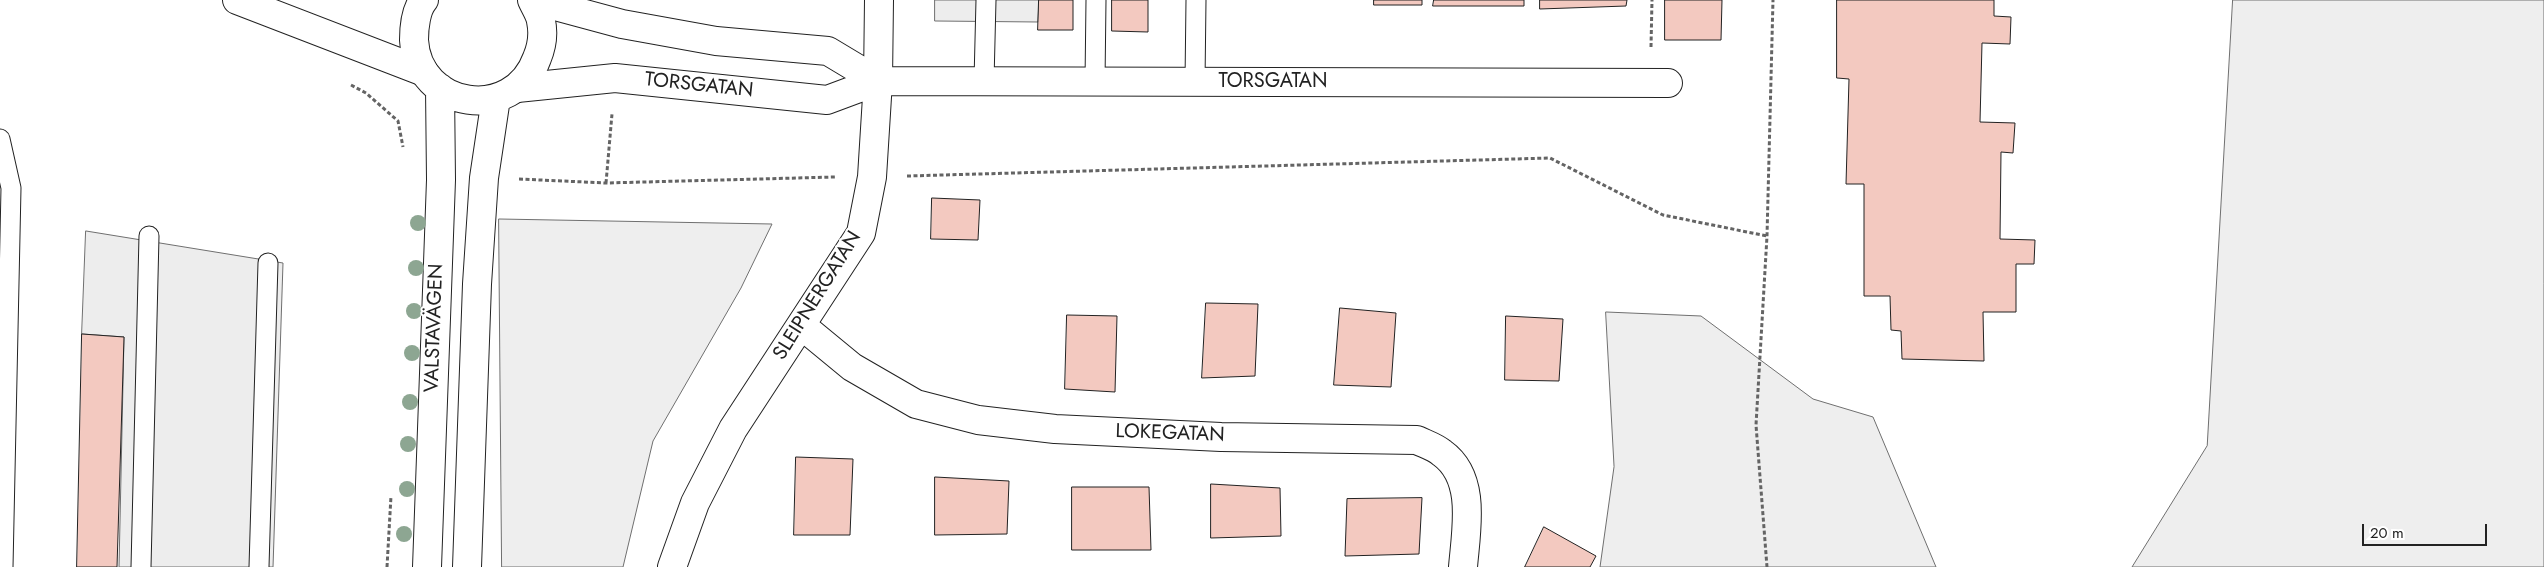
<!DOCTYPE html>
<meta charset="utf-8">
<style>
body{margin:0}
#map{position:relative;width:2544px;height:567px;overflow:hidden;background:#fff;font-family:Jost,sans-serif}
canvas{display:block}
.scale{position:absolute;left:2362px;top:524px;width:125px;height:22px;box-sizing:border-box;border:2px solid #222;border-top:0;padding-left:6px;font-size:15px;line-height:18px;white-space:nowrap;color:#222;-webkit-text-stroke:4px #fff;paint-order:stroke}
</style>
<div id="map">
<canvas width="2544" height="567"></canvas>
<div class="scale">20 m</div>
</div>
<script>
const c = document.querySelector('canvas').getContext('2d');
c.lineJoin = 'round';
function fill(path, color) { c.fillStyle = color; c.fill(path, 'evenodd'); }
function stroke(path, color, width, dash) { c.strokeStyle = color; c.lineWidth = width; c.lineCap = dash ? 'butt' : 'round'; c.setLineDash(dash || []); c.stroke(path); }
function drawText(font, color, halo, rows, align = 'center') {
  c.font = font + ' Jost,sans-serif'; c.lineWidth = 4; c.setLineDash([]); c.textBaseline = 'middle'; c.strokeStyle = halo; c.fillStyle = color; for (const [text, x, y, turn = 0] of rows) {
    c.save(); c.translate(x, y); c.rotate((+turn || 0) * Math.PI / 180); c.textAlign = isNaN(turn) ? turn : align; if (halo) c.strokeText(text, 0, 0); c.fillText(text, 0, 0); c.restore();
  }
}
const green = new Path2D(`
 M2233 0H2544V567H2132L2207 446Z
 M499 219 772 224 741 288 653 441 623 567H502Z
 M1606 312 1701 316 1813 399 1873 417 1936 567H1600L1614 467Z`);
fill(green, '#eee');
stroke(green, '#6f6f6f', 1);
const parking = new Path2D(`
 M935 0H1039L1038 22 935 21Z
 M86 231 283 263 273 567H119L124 337 82 334Z`);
fill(parking, '#ededed');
stroke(parking, '#6f6f6f', 1);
const building = new Path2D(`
 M1039 0H1073V30H1038Z
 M1112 0H1148V32L1112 31Z
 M1374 0H1422V5H1374Z
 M1434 0H1524V6H1433Z
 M1540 0H1627L1626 6 1540 9Z
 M1665 0H1722L1721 40H1665Z
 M1837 0H1994V16L2011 17 2010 44 1982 43 1980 122 2015 123 2013 153 2001 152 2000 239 2035 240 2034 264H2016V312H1983L1984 361 1902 359 1901 331 1891 330 1890 296H1864V184H1846L1849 79 1837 78Z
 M932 198 980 200 978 240 931 239Z
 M1206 303 1258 304 1255 376 1202 378Z
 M1340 308 1396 313 1391 387 1334 385Z
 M1067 315 1117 316 1115 392 1065 389Z
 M1506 316 1563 319 1559 381 1505 380Z
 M82 334 124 337 117 567H77Z
 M796 457 853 459 850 535H794Z
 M935 477 1009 481 1007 534 935 535Z
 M1211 484 1280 488 1281 536 1211 538Z
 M1072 487H1149L1151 550H1072Z
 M1422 498 1419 554 1345 556 1347 499Z
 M1544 527 1596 556 1590 567H1525Z`);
fill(building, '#f3c9c0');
stroke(building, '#222', 1);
const lane = new Path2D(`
 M984 81 986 0
 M1095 82 1096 0
 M1195 82 1196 0
 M0 139 11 188 3 567
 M141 567 149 236
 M259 567 268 263`);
const street = new Path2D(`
 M237 0 424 72
 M533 0 622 24 716 41 828 51 878 81
 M517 88 615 78 827 100 878 81 1668 83
 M801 325 852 367 916 404 978 420 1055 429 1221 437 1417 440C1425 444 1435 447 1442 453 1477 478 1466 530 1463 567
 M672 567 695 503 733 429 861 233 872 177 878 81 879 0`);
const secondary = new Path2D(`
 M424 0C416 9 414 28 414 40 418 109 513 124 537 58 542 46 544 35 541 21 540 14 535 7 532 0
 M427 567 441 180 440 88
 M467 567 477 284 484 178 496 98`);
stroke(lane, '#222', 21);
stroke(street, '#222', 30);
stroke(secondary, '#222', 30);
stroke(new Path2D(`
 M1651 47 1652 0
 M351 85 366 93 398 121 403 147
 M907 176 1550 158 1663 215 1767 236
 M519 179 606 183 835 177
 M606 183 612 114
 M387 567 391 496
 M1767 567 1756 425 1767 236 1773 0`), '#646464', 3, [4, 2.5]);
stroke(lane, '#fff', 19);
stroke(street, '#fff', 28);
stroke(secondary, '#fff', 28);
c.fillStyle = '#8da692';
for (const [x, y] of [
 [418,223],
 [416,268],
 [414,311],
 [412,353],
 [410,402],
 [408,444],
 [407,489],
 [404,534]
]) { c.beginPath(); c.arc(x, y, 8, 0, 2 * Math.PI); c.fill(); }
drawText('20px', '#222', '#fff', [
 ["TORSGATAN",1273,82],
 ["TORSGATAN",699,86,6],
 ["SLEIPNERGATAN",818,296,-58],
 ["VALSTAVÄGEN",435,328,-88],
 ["LOKEGATAN",1170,434,2]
]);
</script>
